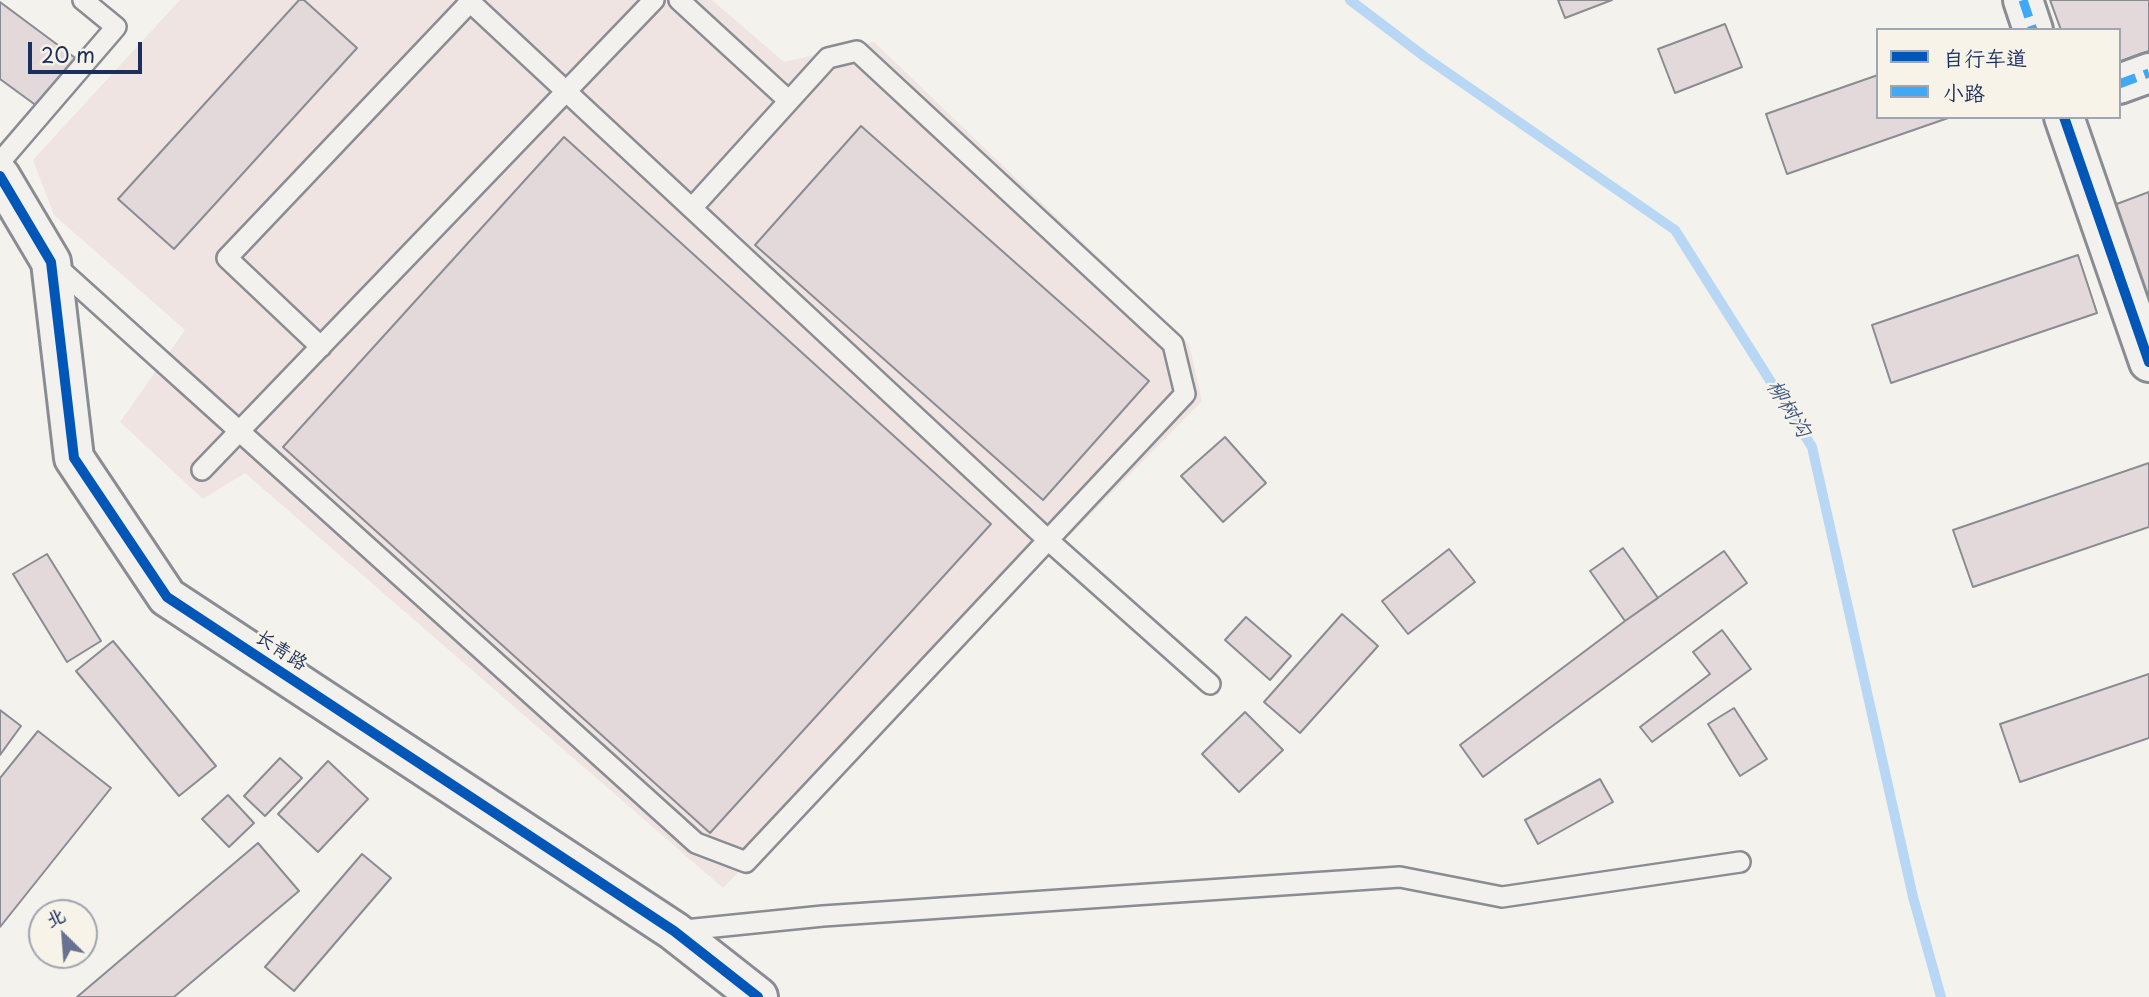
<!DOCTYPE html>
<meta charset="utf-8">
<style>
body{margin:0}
#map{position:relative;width:2149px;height:997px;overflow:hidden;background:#f4f2ec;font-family:"Playpen Sans","LXGW WenKai TC",sans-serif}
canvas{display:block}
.legend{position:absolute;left:1876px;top:28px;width:245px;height:91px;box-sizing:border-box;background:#f7f3e8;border:2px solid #9fa5b1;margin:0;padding:9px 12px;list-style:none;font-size:21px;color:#1b2f5e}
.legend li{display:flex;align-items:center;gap:14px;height:35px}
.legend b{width:35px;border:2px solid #9fa5b1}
.north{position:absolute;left:28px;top:899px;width:70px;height:70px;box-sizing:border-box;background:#f7f3e8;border:2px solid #9fa5b1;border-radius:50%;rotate:335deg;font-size:19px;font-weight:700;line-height:28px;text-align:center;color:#1b2f5e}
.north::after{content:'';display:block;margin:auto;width:24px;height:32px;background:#677390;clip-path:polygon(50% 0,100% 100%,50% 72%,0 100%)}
.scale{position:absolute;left:28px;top:42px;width:114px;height:32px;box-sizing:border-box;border:4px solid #1b2f5e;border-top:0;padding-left:9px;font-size:21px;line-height:24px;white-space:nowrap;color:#1b2f5e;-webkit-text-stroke:5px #f7f3e8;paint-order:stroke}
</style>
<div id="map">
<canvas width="2149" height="997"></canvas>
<ul class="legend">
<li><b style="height:9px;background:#0057b8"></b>自行车道</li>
<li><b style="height:9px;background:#3fa9f5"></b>小路</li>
</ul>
<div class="north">北</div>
<div class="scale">20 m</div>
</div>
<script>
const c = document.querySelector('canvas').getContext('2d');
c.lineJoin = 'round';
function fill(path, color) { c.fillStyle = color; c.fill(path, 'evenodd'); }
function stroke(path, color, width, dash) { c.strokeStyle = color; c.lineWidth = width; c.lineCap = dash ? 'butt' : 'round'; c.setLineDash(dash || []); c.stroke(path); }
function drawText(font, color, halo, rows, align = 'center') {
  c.font = font + ' "Playpen Sans","LXGW WenKai TC",sans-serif'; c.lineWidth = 5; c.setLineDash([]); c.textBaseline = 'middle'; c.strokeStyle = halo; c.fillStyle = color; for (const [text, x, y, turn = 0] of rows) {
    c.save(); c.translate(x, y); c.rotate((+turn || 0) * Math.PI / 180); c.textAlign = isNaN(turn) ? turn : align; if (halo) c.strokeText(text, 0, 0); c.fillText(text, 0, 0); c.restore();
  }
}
fill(new Path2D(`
 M180 0H712L784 62 874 42 1189 344 1202 401 723 888 245 473 203 499 120 422 185 330 54 215 33 160Z`), '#efe4e2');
stroke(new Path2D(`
 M1350 0 1425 57 1675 230 1812 447 1913 897 1941 997`), '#b8d7f4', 10);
const building = new Path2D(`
 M299 0H304L357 48 174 249 118 199Z
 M1558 0H1612L1565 18Z
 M2050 0H2149V51L2119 62V30H2061Z
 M0 2 78 60 41 109 0 79Z
 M1725 24 1742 67 1675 93 1658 49Z
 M1878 75V117H1951L1787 174 1766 114Z
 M861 126 1149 381 1043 500 755 245Z
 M564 137 991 524 710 833 283 447Z
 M2149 192V296H2148L2114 205Z
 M2078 255 2097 313 1891 383 1872 325Z
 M1225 437 1266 483 1223 522 1181 476Z
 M2149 463V527L1973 587 1953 530Z
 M1623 548 1658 598 1625 621 1590 571Z
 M1449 549 1475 582 1408 634 1382 601Z
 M1724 551 1747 583 1483 777 1460 745 1625 621Z
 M47 554 101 641 67 662 13 574Z
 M1342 614 1378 646 1300 733 1264 702Z
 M1246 617 1291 656 1270 680 1225 640Z
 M1722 630 1751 669 1652 742 1640 727 1710 674 1693 652Z
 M113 641 216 766 179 796 76 671Z
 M2149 674V738L2020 782 2000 724Z
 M1734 708 1767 759 1740 776 1708 724Z
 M0 710 21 726 0 755Z
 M1245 712 1283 750 1239 792 1202 754Z
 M38 731 111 788 0 927V778Z
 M280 758 302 778 265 816 244 796Z
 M328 761 368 799 318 852 278 814Z
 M1600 779 1613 802 1538 844 1525 820Z
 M228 795 254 823 229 847 202 819Z
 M258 843 299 891 174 997H77Z
 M362 854 391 878 294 991 265 967Z`);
fill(building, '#e3d8da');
stroke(building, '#898c92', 2);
const lane = new Path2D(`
 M468 0 1048 540 1210 684
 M679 0 789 101
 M0 162 116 27 83 0
 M54 264 696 843 746 862 1185 394 1173 344 857 51 828 58 692 208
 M321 347 227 258 472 0
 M202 470 654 0
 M675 931 823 916 1400 877 1502 897 1740 862`);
const street = new Path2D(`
 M2023 0 2033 30
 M2119 84 2149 73
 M2064 117 2149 362
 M0 176 51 262 74 458 167 597 674 931 758 997`);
stroke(lane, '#898c92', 24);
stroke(street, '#898c92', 44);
stroke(lane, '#f2f1ed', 19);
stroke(street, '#f2f1ed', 38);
stroke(new Path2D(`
 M2023 0 2033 30
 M2119 84 2149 73`), '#3fa9f5', 9, [18, 9]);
stroke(new Path2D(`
 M2064 117 2149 362
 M0 176 51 262 74 458 167 597 674 931 758 997`), '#0057b8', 10);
drawText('19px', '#1b2f5e', '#f7f3e8', [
 ["长青路",281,651,33]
]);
drawText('italic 21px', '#3c5684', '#f7f3e8', [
 ["柳树沟",1788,409,58]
]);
</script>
